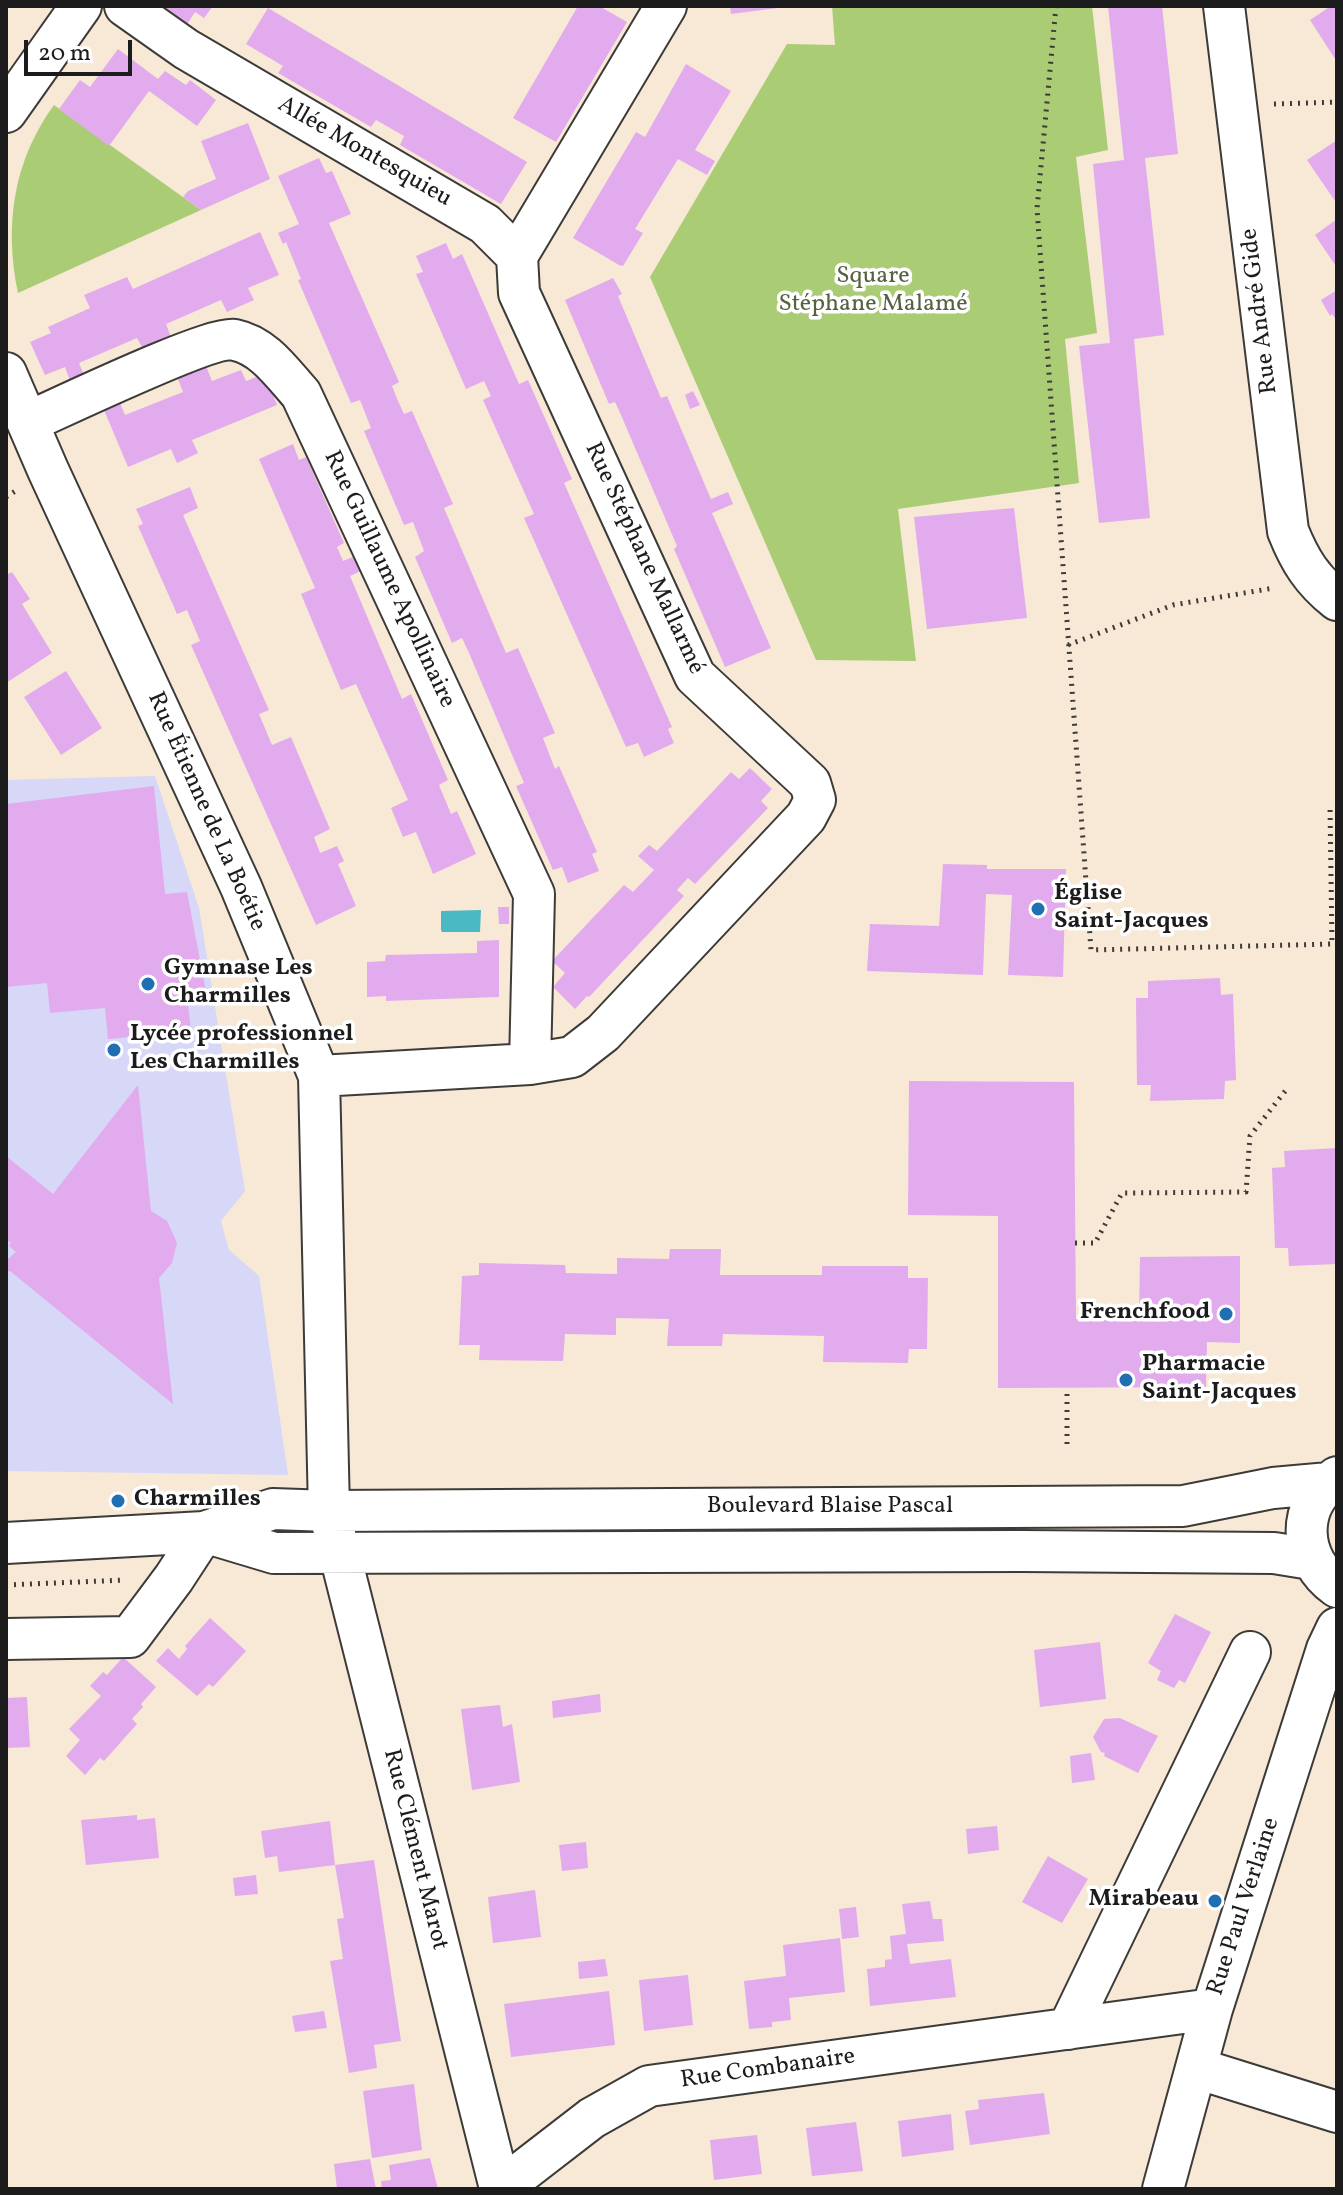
<!DOCTYPE html>
<meta charset="utf-8">
<style>
body{margin:0}
#map{position:relative;width:1343px;height:2195px;overflow:hidden;background:#f8e8d6;font-family:Vollkorn,serif}
canvas{display:block}
.frame{position:absolute;inset:0;border:8px solid #1c1c1c;pointer-events:none}
.scale{position:absolute;left:24px;top:40px;width:108px;height:36px;box-sizing:border-box;border:4px solid #1c1c1c;border-top:0;padding-left:10px;font-size:24px;line-height:28px;white-space:nowrap;color:#1c1c1c;-webkit-text-stroke:6px #fff;paint-order:stroke}
</style>
<div id="map">
<canvas width="1343" height="2195"></canvas>
<div class="frame"></div>
<div class="scale">20 m</div>
</div>
<script>
const c = document.querySelector('canvas').getContext('2d');
c.lineJoin = 'round';
function fill(path, color) { c.fillStyle = color; c.fill(path, 'evenodd'); }
function stroke(path, color, width, dash) { c.strokeStyle = color; c.lineWidth = width; c.lineCap = dash ? 'butt' : 'round'; c.setLineDash(dash || []); c.stroke(path); }
function drawText(font, color, halo, rows, align = 'center') {
  c.font = font + ' Vollkorn,serif'; c.lineWidth = 7; c.setLineDash([]); c.textBaseline = 'middle'; c.strokeStyle = halo; c.fillStyle = color; for (const [text, x, y, turn = 0] of rows) {
    c.save(); c.translate(x, y); c.rotate((+turn || 0) * Math.PI / 180); c.textAlign = isNaN(turn) ? turn : align; if (halo) c.strokeText(text, 0, 0); c.fillText(text, 0, 0); c.restore();
  }
}
fill(new Path2D(`
 M155 776 199 908 245 1191 221 1221 229 1250 259 1276 288 1475 6 1471V780Z`), '#d7d7f8');
fill(new Path2D(`
 M832 6H1092L1108 150 1076 157 1097 333 1065 339 1079 483 898 509 916 661 816 660 650 277 787 44 835 45Z
 M54 105 201 210 18 293C4 226 13 161 54 105Z`), '#aacc75');
fill(new Path2D(`
 M481 910 480 932H442L441 930V911Z`), '#4bb9c4');
fill(new Path2D(`
 M161 6H213L204 18 195 12 186 26 160 8Z
 M578 6H599L627 22 556 142 513 118Z
 M730 6H778V8L731 14Z
 M1108 6H1162L1178 154 1145 158 1164 335 1134 339 1150 518 1099 523 1079 346 1110 343 1093 164 1124 160Z
 M1331 6H1337V62L1310 20Z
 M268 8 527 162 501 204 400 145 404 136 376 120 371 127 278 73 283 66 246 44Z
 M118 49 158 79 165 71 186 85 190 80 216 100 197 126 149 91 109 146 59 109 80 80 90 87Z
 M686 64 731 91 695 150 715 161 707 175 678 159 635 229 643 233 623 266 619 265 573 238 636 132 645 137Z
 M248 123 270 179 201 210 183 197 188 191 216 179 201 141Z
 M1337 140V204L1307 160Z
 M319 158 326 173 332 171 351 214 329 223 399 382 392 386 398 401 404 414 412 411 453 504 444 508 506 653 518 648 555 733 543 738 555 769 559 766 597 852 592 854 599 871 568 883 562 867 553 870 516 786 524 783 469 653 462 638 452 643 415 557 424 551 413 522 404 525 364 431 371 428 360 400 351 403 298 280 301 279 286 242 283 244 278 233 299 224 278 176Z
 M1337 219V268L1315 235Z
 M260 232 279 275 248 288 254 300 227 312 221 300 166 324 171 337 143 349 137 338 79 363 84 375 70 381 65 367 45 375 30 342 51 333 48 327 90 308 84 295 127 277 133 289Z
 M446 243 453 259 462 254 519 384 528 380 572 479 564 483 672 727 668 729 674 743 644 757 638 743 626 747 524 518 534 514 483 400 491 396 484 381 466 389 416 274 423 272 416 256Z
 M613 278 622 294 618 296 661 398 667 396 711 499 728 492 733 504 712 513 771 648 725 667 674 549 677 546 621 415 615 402 609 404 565 300Z
 M1337 290V321L1332 314 1330 316 1321 300Z
 M206 366 212 381 241 370 246 381 264 374 277 405 192 440 198 453 177 463 171 449 128 467 104 410 120 403 125 415 183 392 178 379Z
 M693 391 700 405 690 409 685 395Z
 M293 444 299 460 306 457 344 543 337 547 343 561 360 554 367 568 350 576 402 699 411 694 448 780 439 785 451 814 457 811 476 854 433 874 416 832 403 837 391 808 408 800 356 684 341 690 301 594 315 588 259 459Z
 M190 487 198 508 183 515 269 710 259 714 272 745 291 737 330 829 314 837 320 853 337 846 344 861 338 864 356 906 316 925 191 645 200 641 187 610 177 614 138 526 143 524 136 509Z
 M1014 508 1027 618 927 629 914 517Z
 M12 572 30 599 22 604 52 653 6 683V575Z
 M66 671 102 728 61 755 24 697Z
 M750 768 772 789 761 801 768 808 695 884 688 878 677 890 684 896 589 997 587 996 575 1009 553 987 565 973 552 961 624 885 633 892 654 870 638 856 649 845 657 851 731 772 739 779Z
 M154 786 165 894 187 892 208 1002 188 1004 191 1032 108 1039 105 1008 50 1013 47 983 6 987V804Z
 M943 864 987 865V869H1066L1063 977 1008 975 1012 895 986 894 983 975 867 971 870 924 939 926Z
 M498 907H509V924H499Z
 M499 940V997L386 1001V996L367 997V962L385 961 386 955 477 953V941Z
 M1220 978 1221 995 1233 994 1236 1080 1225 1081 1224 1099 1150 1101 1151 1085H1137L1136 998H1148V981Z
 M909 1081 1074 1082 1076 1319H1139L1140 1257 1240 1256V1343L1207 1342 1206 1387 998 1388V1216L908 1215Z
 M138 1085 151 1211 167 1221 177 1243 172 1263 159 1278 173 1404 10 1271 6 1272V1261L16 1252 9 1246 11 1243 6 1239V1156L53 1194Z
 M1337 1148V1264L1289 1266 1288 1248H1275L1272 1168 1285 1167 1284 1151Z
 M670 1249H721L720 1275H822V1266H908V1278H928L927 1349H909L908 1363 823 1362 824 1336 723 1334 722 1346H667L669 1319 616 1318V1335L565 1334 563 1361 479 1360 480 1345H459L462 1276 479 1275V1263L565 1265 566 1273 617 1274V1258L669 1259Z
 M1175 1614 1211 1632 1185 1683 1179 1680 1174 1688 1157 1680 1161 1671 1148 1663Z
 M210 1618 246 1651 213 1687 209 1684 197 1696 156 1661 168 1648 179 1659 187 1649 185 1646Z
 M1100 1642 1106 1699 1040 1707 1034 1650Z
 M123 1657 156 1687 141 1704 143 1707 132 1719 137 1724 104 1761 100 1758 85 1775 66 1756 80 1740 69 1729 101 1696 90 1686 103 1672 107 1675Z
 M600 1694 601 1712 553 1718 552 1701Z
 M27 1697 30 1747 6 1748V1698Z
 M500 1705 503 1727 512 1724 520 1782 472 1790 461 1709Z
 M1120 1718 1158 1736 1138 1773 1104 1756 1105 1753 1101 1752 1093 1737 1104 1719Z
 M1091 1753 1095 1780 1072 1783 1070 1756Z
 M137 1815V1820L155 1818 159 1858 86 1865 81 1820Z
 M330 1821 335 1865 279 1872 277 1856 265 1858 261 1831Z
 M997 1826 999 1850 968 1854 966 1829Z
 M586 1842 588 1868 562 1871 559 1845Z
 M1048 1856 1088 1879 1062 1923 1022 1902Z
 M374 1860 401 2041 374 2045 377 2068 349 2073 330 1961 343 1959 337 1919 344 1918 335 1865Z
 M256 1875 258 1894 235 1896 233 1878Z
 M535 1890 541 1937 493 1943 488 1897Z
 M930 1901 933 1919H942L944 1941 907 1944 910 1964 951 1959 956 1997 870 2006 867 1969 885 1967V1960L892 1959 890 1936 906 1934 902 1904Z
 M856 1907 859 1937 842 1939 839 1909Z
 M840 1938 845 1992 789 1998 791 2020 772 2022V2027L749 2029 744 1981 786 1976 783 1945Z
 M605 1959 608 1976 579 1979 578 1962Z
 M688 1975 693 2025 644 2031 639 1980Z
 M609 1991 615 2045 511 2057 504 2004Z
 M324 2011 327 2028 295 2032 292 2016Z
 M414 2084 422 2150 372 2158 363 2091Z
 M1044 2093 1050 2134 970 2145 965 2111 979 2109 978 2100Z
 M951 2114 954 2150 902 2157 898 2121Z
 M856 2122 863 2171 812 2176 806 2128Z
 M757 2135 762 2174 714 2180 710 2140Z
 M430 2158 438 2189H382L381 2181 391 2180 389 2165Z
 M370 2159 376 2189H337L334 2164Z`), '#e2abed');
const minor = new Path2D(`
 M125 6 186 49 485 224 517 256
 M1224 6 1288 531C1300 561 1312 580 1337 600
 M6 112 81 6
 M6 373 48 470 241 887 319 1076 329 1511 500 2188
 M28 422C60 408 211 335 235 340 264 346 282 373 301 394L534 894 530 1064
 M319 1076 530 1064 572 1057 603 1033 806 817 815 800 810 783 695 676 519 293 517 256 666 6
 M1337 1477C1295 1505 1298 1559 1337 1587
 M204 1532 274 1553 1022 1551 1274 1553 1311 1559
 M6 1543 204 1532 273 1509 329 1511 1183 1506 1273 1488 1329 1483
 M6 1639 130 1637 174 1578 204 1532
 M1068 2029 1250 1652
 M1196 2068 1337 2112
 M500 2189 592 2118 649 2086 1212 2009
 M1163 2189 1212 2009 1327 1649 1337 1628`);
stroke(minor, '#3d3b38', 44);
stroke(new Path2D(`
 M1056 6 1037 209 1091 950 1332 944 1330 807
 M1274 104 1337 102
 M6 497 17 490
 M1068 645 1173 605 1274 588
 M1075 1243H1095L1122 1193 1246 1192 1250 1136 1286 1090
 M1067 1444V1388
 M6 1585 125 1580`), '#3d3b38', 5, [2, 6]);
stroke(minor, '#fff', 40);
for (const [x, y, r, color] of [
 [1038,909,8,"#1f6fb2"],
 [148,984,8,"#1f6fb2"],
 [114,1050,8,"#1f6fb2"],
 [1226,1314,8,"#1f6fb2"],
 [1126,1380,8,"#1f6fb2"],
 [118,1501,8,"#1f6fb2"],
 [1215,1901,8,"#1f6fb2"]
]) { const dot = new Path2D(); dot.arc(x, y, r, 0, 2 * Math.PI); c.fillStyle = color; c.fill(dot); stroke(dot, '#fff', 3); }
drawText('24px', '#1c1c1c', '#fff', [
 ["Allée Montesquieu",364,153,30],
 ["Rue André Gide",1261,311,-97],
 ["Rue Stéphane Mallarmé",643,559,65],
 ["Rue Guillaume Apollinaire",388,580,65],
 ["Rue Étienne de La Boétie",205,812,66],
 ["Boulevard Blaise Pascal",830,1508],
 ["Rue Clément Marot",414,1850,76],
 ["Rue Paul Verlaine",1245,1907,-72],
 ["Rue Combanaire",768,2070,-8]
]);
drawText('24px', '#556240', '#fff', [
 ["Square",873,278],
 ["Stéphane Malamé",873,306]
]);
drawText('bold 24px', '#1c1c1c', '#fff', [
 ["Église",1054,895],
 ["Saint-Jacques",1054,923],
 ["Gymnase Les",164,970],
 ["Charmilles",164,998],
 ["Lycée professionnel",130,1036],
 ["Les Charmilles",130,1064],
 ["Frenchfood",1210,1314,"right"],
 ["Pharmacie",1142,1366],
 ["Saint-Jacques",1142,1394],
 ["Charmilles",134,1501],
 ["Mirabeau",1199,1901,"right"]
], 'left');
</script>
